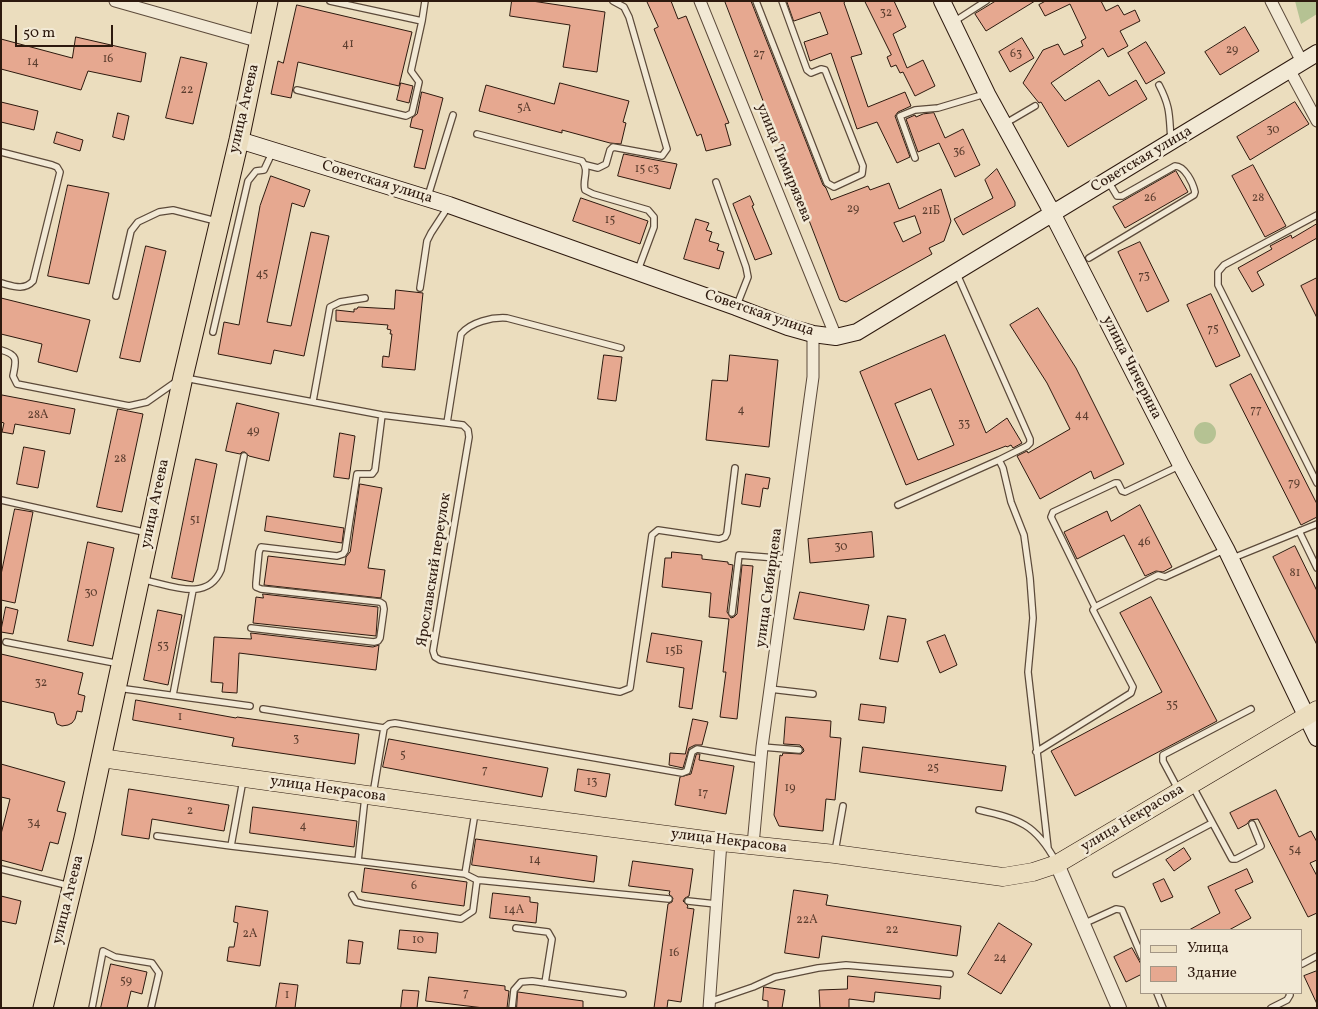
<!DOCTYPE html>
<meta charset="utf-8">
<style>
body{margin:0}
#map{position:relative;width:1318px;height:1009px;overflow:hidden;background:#ebddbe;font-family:Vollkorn,serif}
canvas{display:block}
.frame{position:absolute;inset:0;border:2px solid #2d190e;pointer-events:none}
.legend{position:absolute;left:1140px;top:929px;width:162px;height:65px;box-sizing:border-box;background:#f2e9d5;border:1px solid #a39685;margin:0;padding:6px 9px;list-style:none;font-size:15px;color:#2d190e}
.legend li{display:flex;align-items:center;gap:10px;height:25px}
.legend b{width:25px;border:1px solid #a39685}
.scale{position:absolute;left:15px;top:25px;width:98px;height:22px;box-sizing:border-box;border:2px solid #2d190e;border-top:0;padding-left:6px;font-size:15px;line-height:18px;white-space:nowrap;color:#2d190e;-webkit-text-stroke:4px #f2e9d5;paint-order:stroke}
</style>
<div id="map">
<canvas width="1318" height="1009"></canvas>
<div class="frame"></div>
<ul class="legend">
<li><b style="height:6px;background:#ebddbe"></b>Улица</li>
<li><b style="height:14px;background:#e6a890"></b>Здание</li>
</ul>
<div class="scale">50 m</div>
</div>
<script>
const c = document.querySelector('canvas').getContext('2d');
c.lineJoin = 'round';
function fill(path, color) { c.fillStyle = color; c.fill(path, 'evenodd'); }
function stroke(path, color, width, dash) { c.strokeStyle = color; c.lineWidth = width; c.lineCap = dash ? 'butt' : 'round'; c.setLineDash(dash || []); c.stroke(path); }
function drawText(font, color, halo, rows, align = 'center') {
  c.font = font + ' Vollkorn,serif'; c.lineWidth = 5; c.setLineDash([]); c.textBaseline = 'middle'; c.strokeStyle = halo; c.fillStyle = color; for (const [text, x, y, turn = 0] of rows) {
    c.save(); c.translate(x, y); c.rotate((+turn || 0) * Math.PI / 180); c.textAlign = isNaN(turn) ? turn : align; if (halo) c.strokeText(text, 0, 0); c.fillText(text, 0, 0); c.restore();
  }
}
fill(new Path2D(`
 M1295 1H1317V14L1301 24Z
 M1194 433a11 11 0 1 1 22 0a11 11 0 1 1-22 0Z`), '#b5c293');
const building = new Path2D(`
 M512 1H532L605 12 597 72 563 67 570 25 510 16Z
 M647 1H671L678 19 686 16 729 123 725 124 731 145 706 151 701 134 697 136 654 29 658 27Z
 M725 1H751L823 185 826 188 831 200 868 186 870 190 889 183 899 209 941 189 951 221 944 241 929 248 932 254 846 302 840 300ZM915 216 921 233 903 242 894 223Z
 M787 1H845L844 3 862 54 851 57 868 107 905 92 911 106 898 112 895 116 910 157 897 163 877 122 857 129 831 53 810 61 804 42 828 34 820 12 794 21Z
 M865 1H894L906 27 893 34 907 68 923 60 935 86 915 96 903 72 900 73 896 65 891 67 887 57 891 55Z
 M996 1H1035L986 31 975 14Z
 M1046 1H1101L1106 11 1118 5 1124 15 1135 10 1140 21 1120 31 1128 46 1108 57 1103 48 1051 83 1065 101 1099 80 1109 96 1136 80 1147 99 1068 147 1041 102 1039 103 1023 83 1043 50 1058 44 1064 55 1083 46 1081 41 1086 38 1070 4 1045 16 1039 5Z
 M297 5 412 32 399 86 298 62 291 98 271 94 278 61 283 63Z
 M1245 27 1259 51 1220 75 1205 52Z
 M76 37 146 53 141 82 88 71 81 90 1 69V39L72 58Z
 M1022 38 1034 58 1010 72 999 52Z
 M1146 42 1165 73 1146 84 1128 53Z
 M181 57 207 63 193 124 166 118Z
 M401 83 413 86 409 103 397 100Z
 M560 83 629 101 623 122 626 123 621 144 610 143 562 130V133L479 111 486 85 554 104Z
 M422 92 443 98 425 169 414 167 423 130 410 127 412 118 417 114Z
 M1 102 38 111 34 130 1 122Z
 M1295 102 1309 124 1250 160 1237 137Z
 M118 113 129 116 124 140 113 137Z
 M934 113 945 138 963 129 980 165 955 177 939 143 918 152 906 119 915 115 916 117 923 114Z
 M57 132 83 140 80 151 54 143Z
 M624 154 677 164 670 189 618 176Z
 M1253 165 1286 226 1265 237 1232 176Z
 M997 169 1015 202V206L963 235 954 219 993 198 985 180Z
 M1176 171 1188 192 1125 228 1113 207Z
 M271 176 310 190 304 207 292 203 267 322 291 326 311 232 329 236 304 356 274 350 271 364 218 354 224 322 239 325 260 206Z
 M68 185 109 193 89 284 48 276Z
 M750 196 754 205 752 206 772 254 755 260 733 204Z
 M581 198 648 221 640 244 573 221Z
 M696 219 709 223 706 230 712 232 709 241 719 244 717 250 724 252 719 269 684 259Z
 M1317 224V238L1257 272 1264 285 1252 292 1238 268 1272 249 1270 246 1291 235 1292 238Z
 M1140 242 1169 301 1147 312 1118 252Z
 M146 246 166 251 140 362 120 358Z
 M1317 278V318L1301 286Z
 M396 290 423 293 415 370 382 367 383 356 389 357 392 334H390L391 330 387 329 388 325 336 321V310L354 312V309H357L358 307 394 309Z
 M1211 294 1240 356 1216 367 1187 305Z
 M1 298 90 320 77 372 38 362 42 344 1 334Z
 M1038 308 1076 368 1124 464 1094 479 1091 471 1040 499 1017 456 1027 451 1028 453 1070 429 1047 383 1010 325Z
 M945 335 986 433 1007 418 1022 443 1013 448 1011 445 1007 447 1006 446 906 485 860 372ZM931 389 954 445 918 460 895 404Z
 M604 355 622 357 616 401 598 399Z
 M730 355 778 360 769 447 706 440 712 380 727 381Z
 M1251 374 1317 504V517L1301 525 1230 385Z
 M2 395 75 409 70 434 15 424 13 434 2 432 4 423 1 422Z
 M237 403 279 413 269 461 249 456 245 452H242L240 454 226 451Z
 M118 409 143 414 122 512 97 507Z
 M340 433 355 436 349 479 334 477Z
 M24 447 45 451 38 488 17 484Z
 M196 459 217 464 193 582 172 578Z
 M746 474 770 478 768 489 763 488 760 507 742 504Z
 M360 484 382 488 368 568 385 570 381 598 264 585 268 556 345 565 346 557 350 552Z
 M1140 505 1172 567 1163 572 1156 571 1145 576 1124 535 1077 559 1064 532 1107 511 1111 521Z
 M15 509 33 512 15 603 1 600V575Z
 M267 516 344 528 342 543 265 531Z
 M872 532 874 557 810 563 808 539Z
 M88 542 114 548 93 646 68 641Z
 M1295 546 1317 591V645L1273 557Z
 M672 552 702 555V559L728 562V564L733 565 727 612 731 618 734 617 737 614 742 565 753 566 737 719 720 717 726 672H723L729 619 709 617 711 593 662 587 665 558H671Z
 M800 592 869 605 864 630 794 619Z
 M263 594 378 607 376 636 253 623 256 597 263 598Z
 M1151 597 1217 721 1075 796 1051 751 1162 692 1120 613Z
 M6 607 18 610 13 634 1 632Z
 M158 610 182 615 168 685 144 680Z
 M888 616 906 619 898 662 880 659Z
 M251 633 373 647 379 645 376 670 239 653 237 693 222 692 223 683 211 682 214 637 251 639Z
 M652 633 702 641 692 709 679 707 684 668 647 662Z
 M945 635 957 665 940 673 927 642Z
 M1 654 83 673 78 694 85 696 82 712 77 711 75 719 72 723 68 725 62 726 57 724 54 713 1 701Z
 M136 700 236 718 237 717 359 734 355 764 232 746 234 738 133 720Z
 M861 704 886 707 884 723 859 720Z
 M786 717 831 721 830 737 841 738 835 800 826 799 823 831 779 826 774 815 780 755 782 756 783 753 801 754 804 751 803 748 800 745 784 744Z
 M693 719 708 722 702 745H695L689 748 683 768 669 765 670 753 685 754Z
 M389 739 548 768 542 797 383 767Z
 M863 747 1006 766 1002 791 860 772Z
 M698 754H700L699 760 734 766 726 814 675 805 680 777 691 774 696 755Z
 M1 764 65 782 57 811 66 813 58 844 50 842 42 871 1 860V834L10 799 1 797Z
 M578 769 610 774 606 797 575 791Z
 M129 789 229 805 224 831 152 819 149 839 122 835Z
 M1276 790 1299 837 1311 831 1317 842V860L1310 863 1317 876V913L1308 917 1258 819 1250 820 1247 824 1238 829 1230 813Z
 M253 807 357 821 354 847 250 833Z
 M476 839 597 856 594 882 472 865Z
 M1184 848 1191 859 1174 871 1166 860Z
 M633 861 693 869 689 896 685 898 683 901 688 906 687 908 694 909 681 1002 668 1000 667 1008H654L668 904 672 902 673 898 669 894 670 891 629 886Z
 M365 868 467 882 464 906 362 892Z
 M1247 869 1253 882 1235 890 1251 918 1229 930H1189L1220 913 1208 887Z
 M1164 879 1173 897 1161 902 1153 884Z
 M794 890 828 895 826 905 961 926 957 956 822 936 819 958 785 953Z
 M493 893 530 897V902L538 903 536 923 490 918Z
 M1 896 21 901 16 924 1 921Z
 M236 906 268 911 260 966 227 961 229 947H234L238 923 234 922Z
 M999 923 1032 944 1001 994 968 974Z
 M400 930 438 933 436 953 398 949Z
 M349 940 363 942 360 964 347 963Z
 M1132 948 1142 966V974L1126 982 1114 957Z
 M111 964 147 972 142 994 131 991 127 1008H101Z
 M1317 971V1004L1304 976Z
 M848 976 941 986 940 999 875 992 874 1002 849 999V1008H820L819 990 847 989Z
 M429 977 505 986V990L509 991 507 1008H484L426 1001Z
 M280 983 298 985 295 1008H276Z
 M764 987 785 990 782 1008H768V1001L763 1000Z
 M403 990 419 991 417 1008H401Z
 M518 992 583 1001V1008H517Z`);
fill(building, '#e6a890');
stroke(building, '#2d190e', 1);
const service = new Path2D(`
 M330 1 422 21 425 1
 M756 1 827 183 834 187 862 174 863 166 825 70 821 69 811 73 807 70 782 1
 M955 21 986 1
 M1159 85C1171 108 1169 116 1171 140
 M297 90 406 116 412 113 419 82 411 71 422 21
 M1006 123 1035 106
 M477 134 582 161C590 171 582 179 585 190L593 194 648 210 654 217V227L638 270
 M1 152 52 165 57 167 60 172 33 281C24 291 13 286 1 283
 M915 158 900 116 915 110 938 108 985 94
 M586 165 598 168 606 164 610 150 613 147 662 156 667 149 629 17 624 7 613 1
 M716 182 746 267 748 277 737 305
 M428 196 453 115
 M1317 215 1224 265 1218 272V285L1317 483
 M1089 258 1194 195 1195 192C1193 183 1185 166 1175 166L1122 196H1117L1108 181
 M957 274 1030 439V443L1027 446 999 460
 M420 288 427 241 431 233 448 207
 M116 296 131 231 138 222 159 212 173 210 216 221
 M213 332 248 181 256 171 264 170 272 153
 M1 350C19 355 16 361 13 376L17 384 129 406 147 402 177 381
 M185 378 382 415 463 425 468 430 469 437 433 651 435 657 440 660 620 692 630 688 652 535 658 530 719 539 725 537 727 533 735 468
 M313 401 330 307 340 302 365 298
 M447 423 461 334C471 322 492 317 507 318L621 348
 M1 500 148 533
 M898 505 999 460 1003 468 1011 502 1024 535 1030 578 1033 618 1028 672 1048 848
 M1299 531 1317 568
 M1233 558 1317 524
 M144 580C170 585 207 603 221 570L244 456
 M1095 607 1051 517 1053 512 1115 483H1118L1122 491 1125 492 1179 466
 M732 613 739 555 789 559
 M251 628 374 642 378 641 380 638 384 609 383 604 380 602 261 589 256 587V583L259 552 261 547 337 556 343 554 345 551 357 474H372L375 470 382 415
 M6 642 120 664
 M118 688 250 706
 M770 689 813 694
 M173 695 193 590
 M263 709 384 728
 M762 747 799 750
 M1036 752 1131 693 1133 687 1093 610 1095 607 1158 575 1165 577 1224 550
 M1192 785 1232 859H1236L1261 846 1252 824
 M1178 789 1163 761V755L1251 709
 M373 794 384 728 389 724 395 723 682 773 687 771 692 752 697 749 761 760
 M365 797 358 861 465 874 475 813
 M979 810C1019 819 1036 824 1056 862
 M157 836 231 846 243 780
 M231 846 358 861
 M835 852 843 806
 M1 869 70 886
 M1116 874 1212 823
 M477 880 669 899
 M352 895 356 902 364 904 461 919 473 911 477 880 465 874
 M688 901 716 904
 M1083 924 1116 909 1122 910 1142 957
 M516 928 548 932 552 939 545 983
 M1302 964 1317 956
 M1157 993 1163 1008
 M709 1002 753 987 775 977 818 968 846 965 950 974
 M92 1008 103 951 115 957 152 963 159 973 151 1008
 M512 1008 514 990 521 982 532 981 623 994
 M1271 1008 1287 1000 1290 995 1289 993`);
const minor = new Path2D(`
 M115 1 260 42
 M700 1 836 337
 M1271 1 1302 62
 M1289 69 1317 121
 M753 845 762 747 813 377V334
 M709 1008 721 842`);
const tertiary = new Path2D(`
 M1057 864 1119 1008`);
const secondary = new Path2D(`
 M942 1 987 94 1048 205 1181 465 1226 549 1317 738
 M239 140 449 205 736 307 788 327 813 334 836 337 857 332 1317 53`);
const primary = new Path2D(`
 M101 758 475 810 721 842 835 854 1003 877 1033 872 1057 864 1317 710`);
const trunk = new Path2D(`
 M43 1008 84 838 183 377 239 140 268 1`);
stroke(service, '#5c4a3a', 8);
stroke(minor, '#5c4a3a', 13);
stroke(tertiary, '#5c4a3a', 16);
stroke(secondary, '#2d190e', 18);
stroke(primary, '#2d190e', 19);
stroke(trunk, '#2d190e', 21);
stroke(service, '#f2e9d5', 5.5);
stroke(minor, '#f2e9d5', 11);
stroke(tertiary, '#f2e9d5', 14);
stroke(secondary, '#f2e9d5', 16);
stroke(primary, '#ebddbe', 18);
stroke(trunk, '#ebddbe', 19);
drawText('12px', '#5b3d2e', null, [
 ["32",886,14],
 ["41",348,45],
 ["29",1232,51],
 ["27",759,55],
 ["63",1016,55],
 ["16",108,60],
 ["14",33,63],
 ["22",187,91],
 ["5А",524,109],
 ["30",1273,131],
 ["36",959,153],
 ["15 с3",647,170],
 ["26",1150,199],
 ["28",1258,199],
 ["29",853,210],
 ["21Б",931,212],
 ["15",610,221],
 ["45",262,275],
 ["73",1144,277],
 ["75",1213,330],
 ["4",741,411],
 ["77",1256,411],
 ["28А",38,416],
 ["44",1082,416],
 ["33",964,425],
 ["49",253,432],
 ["28",120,460],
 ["79",1294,484],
 ["51",195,521],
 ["46",1144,543],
 ["30",841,548],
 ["81",1295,574],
 ["30",91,594],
 ["53",163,647],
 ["15Б",674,652],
 ["32",41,684],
 ["35",1172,706],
 ["1",180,718],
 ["3",296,740],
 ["5",403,756],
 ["25",933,769],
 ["7",485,771],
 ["13",592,783],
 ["19",790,789],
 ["17",703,794],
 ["2",190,812],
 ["34",34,824],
 ["4",303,827],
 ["54",1295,851],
 ["14",535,861],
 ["6",414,887],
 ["14А",514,911],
 ["22А",807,921],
 ["22",892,931],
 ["2А",250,935],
 ["10",418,941],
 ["16",674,954],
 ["24",1000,959],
 ["59",126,982],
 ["7",466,994],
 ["1",287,996]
]);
drawText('15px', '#2d190e', '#f2e9d5', [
 ["улица Агеева",245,109,-77],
 ["Советская улица",1142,160,-31],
 ["улица Тимирязева",783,163,68],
 ["Советская улица",377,183,17],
 ["Советская улица",759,314,19],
 ["улица Чичерина",1131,368,63],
 ["улица Агеева",156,504,-78],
 ["Ярославский переулок",435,570,-81],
 ["улица Сибирцева",770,588,-82],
 ["улица Некрасова",328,790,8],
 ["улица Некрасова",1133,819,-31],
 ["улица Некрасова",729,842,7],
 ["улица Агеева",69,900,-76]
]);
</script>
